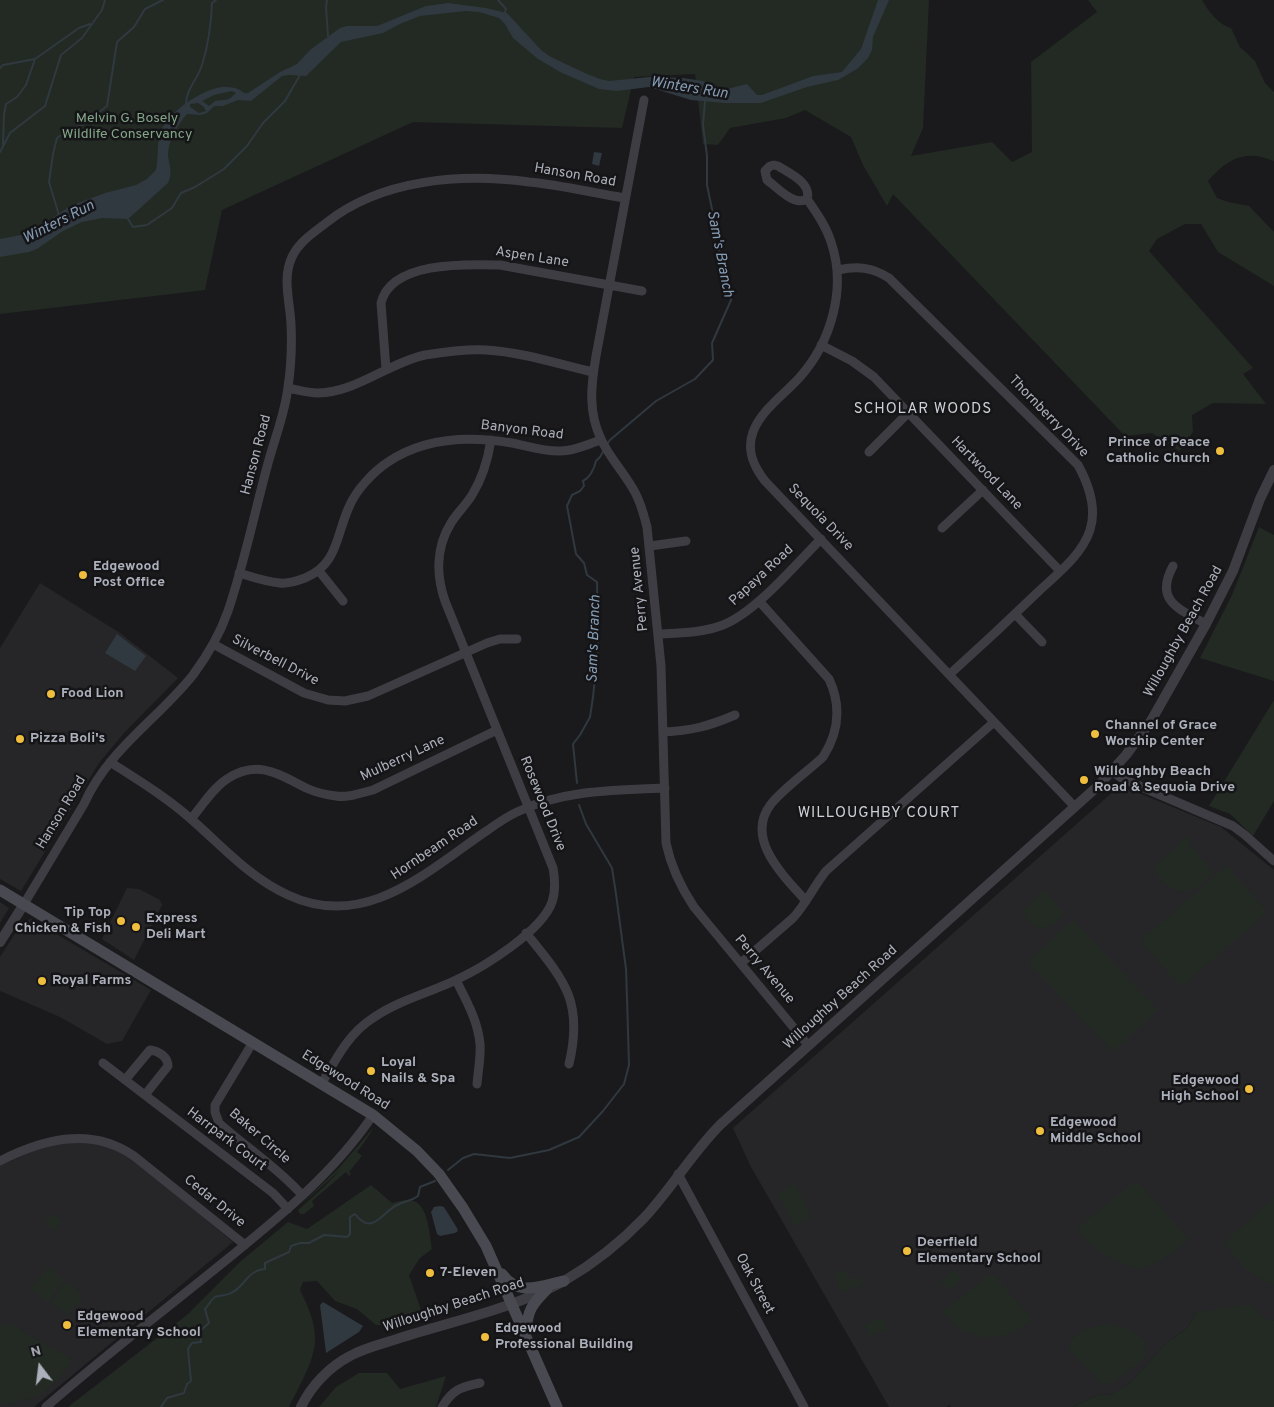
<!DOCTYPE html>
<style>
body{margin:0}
#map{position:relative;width:1274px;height:1407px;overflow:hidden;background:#1a1a1c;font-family:Overpass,sans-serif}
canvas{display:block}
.north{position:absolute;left:15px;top:1342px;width:50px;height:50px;-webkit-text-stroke:4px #151517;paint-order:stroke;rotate:345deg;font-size:14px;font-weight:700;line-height:20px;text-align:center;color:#acb0bb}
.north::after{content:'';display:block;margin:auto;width:18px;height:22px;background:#acb0bb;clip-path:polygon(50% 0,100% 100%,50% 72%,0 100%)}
</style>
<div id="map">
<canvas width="1274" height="1407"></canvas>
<div class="north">N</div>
</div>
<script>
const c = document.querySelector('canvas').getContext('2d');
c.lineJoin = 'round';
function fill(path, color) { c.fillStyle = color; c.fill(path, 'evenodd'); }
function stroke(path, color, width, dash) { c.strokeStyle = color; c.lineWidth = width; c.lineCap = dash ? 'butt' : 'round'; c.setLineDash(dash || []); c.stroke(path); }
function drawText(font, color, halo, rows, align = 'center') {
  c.font = font + ' Overpass,sans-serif'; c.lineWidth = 5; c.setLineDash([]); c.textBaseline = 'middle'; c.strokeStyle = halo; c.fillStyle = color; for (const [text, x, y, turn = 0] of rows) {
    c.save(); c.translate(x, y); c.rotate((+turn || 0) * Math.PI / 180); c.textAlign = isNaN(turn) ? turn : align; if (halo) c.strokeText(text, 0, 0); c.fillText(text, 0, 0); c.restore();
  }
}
fill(new Path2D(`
 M40 583 120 633 178 678 124 733 99 763 21 891 0 879V648Z
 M1124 787 1221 827 1274 870V1321L1197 1312 1187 1328 1166 1343 1131 1382 1112 1394 1098 1395 1072 1407H951L950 1405 946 1407H889L751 1167 733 1128 1115 790Z
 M127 888 139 889 160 900 162 905 134 960 102 939Z
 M0 902 9 908 0 923Z
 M31 919 151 990 122 1041 107 1044 60 1017 0 991V957L23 921Z
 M74 1142 102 1143 130 1156 233 1242 34 1407H0V1166L46 1145Z`), '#262629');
fill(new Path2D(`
 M0 0H929L923 128 911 156 992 142 1012 162 1032 152 1031 62 1097 12 1088 0H1202C1209 12 1218 24 1231 28L1240 47 1255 61 1265 83 1274 92V161C1245 149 1228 158 1208 181L1217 198 1228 202 1249 206 1274 232V286L1218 252 1201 224H1185L1157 239 1149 251 1253 368 1243 374 1266 404 1213 403 1192 415 1193 432 1179 451 1152 433 1125 436 893 194 887 206 863 165 851 137 805 110 786 118 730 128 718 145 703 144 695 74 634 77 622 128 413 122 222 210 205 290 0 314Z
 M1259 527 1274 535V681L1200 658 1232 595Z
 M1274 700V801L1253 836 1230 814 1209 806Z
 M1186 837 1188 838 1189 844 1212 871C1197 901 1167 896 1153 868L1181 843 1182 838Z
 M1227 866 1267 912 1181 987 1140 941Z
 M1044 890 1064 913C1051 931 1031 935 1023 910L1041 894 1042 891Z
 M1073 920 1158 1010 1113 1052 1028 962Z
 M373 1128C359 1157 322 1186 297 1208L339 1168Z
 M357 1152 362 1156 349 1172 351 1174 349 1176 346 1172 312 1201 314 1206 304 1214H300L298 1210 326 1185Z
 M795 1184 812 1217 795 1226 777 1193Z
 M1131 1184H1140L1189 1240C1174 1251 1160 1264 1142 1268 1139 1269 1134 1267 1131 1266 1108 1261 1092 1246 1077 1229Z
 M371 1185 392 1203C397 1202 402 1200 407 1200 429 1199 429 1234 432 1249L420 1258 409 1275 421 1310 418 1318 392 1325H376L357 1309 335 1301 317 1281 303 1282 300 1290C307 1304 315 1321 315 1338 316 1359 298 1388 289 1407H68L188 1314 241 1261 288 1222 307 1229Z
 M1274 1197V1287L1245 1269 1224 1243Z
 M51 1213 62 1221 54 1232 47 1226 46 1219Z
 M48 1267 65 1281 47 1302 30 1288Z
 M842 1269 853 1280 859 1276 863 1285 841 1292 834 1276Z
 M954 1269 963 1278 949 1291 940 1281Z
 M988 1275 995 1276 1031 1318C1015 1340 979 1343 956 1327 952 1323 947 1316 943 1312Z
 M68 1282 84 1296 68 1315 51 1302Z
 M1251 1304 1263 1317 1274 1321V1407H1072L1098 1395 1112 1394 1131 1382 1166 1343 1187 1328 1197 1312Z
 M882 1317 887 1329 869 1336 864 1324Z
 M10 1323 72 1360C51 1390 38 1401 0 1404V1326Z
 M1108 1324 1130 1329 1144 1340 1147 1356 1110 1384 1101 1383 1068 1347C1078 1328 1088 1328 1108 1324Z
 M359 1373H387L400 1389 446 1376 436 1407H319L336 1387Z`), '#222a23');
fill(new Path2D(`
 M878 0H889L873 37 872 50 868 58 857 69 838 80 807 87 761 103H724L691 100 649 87 617 91 599 89 560 72 538 59 513 38 505 24 499 18 479 12 466 11 420 16 400 24 383 33 341 42 306 76 289 75 282 76 251 101 238 100 223 106H214L207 113 201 115 187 114C178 124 168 141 168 155 169 165 173 173 168 183L128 219 102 218 82 222 63 231 37 249 29 252 0 257V239L31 233 70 206 105 193 136 185 147 179 156 170C159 157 156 144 161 131 168 112 203 89 222 87 227 87 233 87 238 89 243 91 242 94 248 93L280 72 297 64 310 50 340 28 347 26H377L426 6 448 3 486 8 507 13 541 50 551 57 587 74 600 79 609 81 649 77 683 78 703 81 723 90 747 84 757 95H762L813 76 842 72 861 49ZM232 91 236 93C227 102 227 99 215 101L209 106 202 101 214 95ZM198 103 204 107 206 111 199 113 190 107V104Z
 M594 152 602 153 599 166 592 164Z
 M117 634 146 656 135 671 105 653Z
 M440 1206 444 1207 457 1228 458 1231 455 1233 440 1236 437 1234 431 1212 434 1207Z
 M323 1302 363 1326 359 1332 326 1353 320 1305Z`), '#303840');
stroke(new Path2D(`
 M327 0 326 7 328 36
 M498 0 506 9 505 12
 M0 68 3 65 35 59
 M186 104C186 89 198 79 202 65 209 43 211 26 212 3L216 0
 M3 144 4 115 6 104 17 97 26 85 35 59 79 28 90 24
 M0 152 10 133 45 106 61 55 82 38 102 10 105 0
 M59 215 49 182 53 154 57 138 67 131 84 124 107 106 117 42 134 27 145 9 163 0
 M128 219 133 227 147 225 172 208 181 193 195 187 224 169 247 146 263 123 285 101 300 75
 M607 444 610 440 656 401 695 379 713 360 712 343 731 300 730 289 723 259 713 237V214L707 185V156L703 125 705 101
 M577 783 573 744 580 735 590 717 593 697 598 648 597 582 587 575 584 563 576 554 567 506 572 495 580 491 584 486 583 481C591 477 594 469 596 461L600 457 604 450
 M448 1170 463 1158 474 1154 510 1158 549 1150 579 1137 603 1111 624 1084 629 1065 627 998 626 969 616 894 612 868 586 824 579 805
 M161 1407 167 1398 184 1393 187 1384 191 1381 188 1349 192 1343 201 1342 200 1331 209 1323 205 1309C208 1306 211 1300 215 1297 220 1295 226 1296 231 1293 246 1286 246 1271 265 1269V1263L289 1252 291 1246 300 1243H309L324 1235 347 1237 350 1234V1217L355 1214C372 1236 380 1214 397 1205 405 1201 410 1202 418 1196L420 1187 435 1181`), '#303840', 2);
stroke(new Path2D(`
 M644 100 596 356C591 385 588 412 601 439 608 455 621 469 630 484 639 497 643 512 647 527L661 666 666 843C671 867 680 886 694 907L808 1045
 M774 165 778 166C789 173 812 183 807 199 794 207 777 187 767 180L765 171 770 166Z
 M807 199C816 212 826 226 831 242 847 288 831 342 800 377 784 395 761 410 753 432 746 451 754 467 765 481L1075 807
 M838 270C857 266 872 267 889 278L1078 465C1089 485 1097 508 1090 530 1082 555 1057 574 1039 591 1010 619 980 647 950 674
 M821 345 852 361 874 377 1060 571
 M386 369 381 303C391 261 466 264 500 265L642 291
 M288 388C298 390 308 393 318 393 357 392 388 363 425 355 444 352 466 349 486 350 522 352 558 364 593 372
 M869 452 908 413
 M942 528 983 490
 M650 546 686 541
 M1173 566C1154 601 1179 609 1206 624
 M319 571 343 601
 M239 573C252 577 266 582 280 583 288 584 297 581 305 578 338 565 336 535 349 507 356 490 373 472 388 462 425 437 471 436 512 443 528 446 545 452 561 451 575 451 588 444 601 440
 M759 601 829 679C842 707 839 732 823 757 807 772 785 787 771 804 744 839 784 876 806 901
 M1015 614 1042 642
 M658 634C679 633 702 633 723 625 756 612 795 565 821 539
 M213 644 304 693 328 700 345 701 368 696 487 643 500 639H517
 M663 732C691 731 709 726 735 715
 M110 762C138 780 166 797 191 819 222 846 250 878 288 895 365 931 426 872 485 832 495 825 506 817 517 812 563 790 615 790 665 788
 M1112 771 1123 779 1233 826 1245 835 1274 861
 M191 819C202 806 213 788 227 779 258 759 278 774 306 788 315 792 326 795 336 796 348 798 361 793 373 790L497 730
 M24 904 84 804C107 751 158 719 193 675 207 656 220 634 228 611 244 564 254 515 267 467 274 440 285 414 288 387 291 367 292 345 291 324 290 302 282 278 292 257 299 242 313 233 326 223 381 179 461 173 529 182 561 185 593 193 625 198
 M526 933C564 980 584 1001 569 1064
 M741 963 793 918C806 904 814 886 826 871L994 722
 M456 980C466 1000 478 1021 480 1044 481 1057 478 1071 477 1084
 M253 1042 215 1105V1112L219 1123C247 1148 278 1168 302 1195
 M103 1063 273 1193 288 1209
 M125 1080 150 1050C159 1051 168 1057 168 1066L145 1095
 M322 1083C336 1059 349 1033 373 1018 399 1000 429 993 456 980 484 967 542 931 552 902 556 890 555 879 553 868L445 601C436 575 436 547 451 523 457 513 466 505 472 495 482 479 488 459 491 440
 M0 1161C43 1139 91 1126 134 1156L245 1245
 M678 1174 804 1407
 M46 1407C104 1356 166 1309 225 1261 279 1217 334 1173 373 1115
 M442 1407C453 1389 461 1387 480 1383`), '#3d3d43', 9);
stroke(new Path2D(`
 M0 942 24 904
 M301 1407C311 1386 329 1367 350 1356 366 1347 386 1343 403 1337 457 1320 514 1308 564 1281 593 1264 621 1242 644 1218 672 1188 692 1153 721 1124L1098 786 1126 755 1151 721 1206 624 1233 571 1260 499 1274 470`), '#3d3d43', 10);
stroke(new Path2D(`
 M0 890 373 1115 417 1151 439 1174 463 1208 486 1246 557 1407
 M502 1274C519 1297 540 1286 564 1281
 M526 1333C527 1311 532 1304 547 1289`), '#494a51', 11);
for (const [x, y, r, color] of [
 [1220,451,5,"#f0be3e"],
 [83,575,5,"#f0be3e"],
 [51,694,5,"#f0be3e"],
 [1095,734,5,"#f0be3e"],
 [20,739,5,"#f0be3e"],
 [1084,780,5,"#f0be3e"],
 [121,921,5,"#f0be3e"],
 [136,927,5,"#f0be3e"],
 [42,981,5,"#f0be3e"],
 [371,1071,5,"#f0be3e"],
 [1249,1089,5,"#f0be3e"],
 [1040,1131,5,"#f0be3e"],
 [907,1251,5,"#f0be3e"],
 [430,1273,5,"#f0be3e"],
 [67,1325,5,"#f0be3e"],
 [485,1337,5,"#f0be3e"]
]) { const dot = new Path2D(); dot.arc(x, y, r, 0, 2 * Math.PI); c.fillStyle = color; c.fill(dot); stroke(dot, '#151517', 2); }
drawText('14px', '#84a688', '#151517', [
 ["Melvin G. Bosely",127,119],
 ["Wildlife Conservancy",127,135]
]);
drawText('14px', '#acb0bb', '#151517', [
 ["Hanson Road",575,176,10],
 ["Aspen Lane",532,258,9],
 ["Thornberry Drive",1048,417,46],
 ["Banyon Road",522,431,7],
 ["Hanson Road",257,455,-75],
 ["Hartwood Lane",986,474,46],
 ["Sequoia Drive",820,518,46],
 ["Papaya Road",762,576,-43],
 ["Perry Avenue",640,589,-96],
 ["Willoughby Beach Road",1184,632,-61],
 ["Silverbell Drive",275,661,27],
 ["Mulberry Lane",403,759,-25],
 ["Rosewood Drive",542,804,68],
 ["Hanson Road",62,813,-59],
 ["Hornbeam Road",435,849,-34],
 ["Perry Avenue",764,970,50],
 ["Willoughby Beach Road",841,998,-42],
 ["Edgewood Road",345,1081,32],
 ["Baker Circle",259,1137,41],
 ["Harrpark Court",226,1140,37],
 ["Cedar Drive",214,1202,39],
 ["Oak Street",754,1284,62],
 ["Willoughby Beach Road",454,1306,-18]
]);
drawText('bold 14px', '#acb0bb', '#151517', [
 ["Prince of Peace",1210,443,"right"],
 ["Catholic Church",1210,459,"right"],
 ["Edgewood",93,567],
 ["Post Office",93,583],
 ["Food Lion",61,694],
 ["Channel of Grace",1105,726],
 ["Worship Center",1105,742],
 ["Pizza Boli's",30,739],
 ["Willoughby Beach",1094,772],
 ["Road & Sequoia Drive",1094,788],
 ["Tip Top",111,913,"right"],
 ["Chicken & Fish",111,929,"right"],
 ["Express",146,919],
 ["Deli Mart",146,935],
 ["Royal Farms",52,981],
 ["Loyal",381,1063],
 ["Nails & Spa",381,1079],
 ["Edgewood",1239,1081,"right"],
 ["High School",1239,1097,"right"],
 ["Edgewood",1050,1123],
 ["Middle School",1050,1139],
 ["Deerfield",917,1243],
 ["Elementary School",917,1259],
 ["7-Eleven",440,1273],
 ["Edgewood",77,1317],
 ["Elementary School",77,1333],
 ["Edgewood",495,1329],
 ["Professional Building",495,1345]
], 'left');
drawText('italic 15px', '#859cb5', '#151517', [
 ["Winters Run",689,89,9],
 ["Winters Run",59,223,-27],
 ["Sam's Branch",719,254,79],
 ["Sam's Branch",595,639,-88]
]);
c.letterSpacing = '1px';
drawText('15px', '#cdd0d7', '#151517', [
 ["SCHOLAR WOODS",923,410],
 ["WILLOUGHBY COURT",879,814]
]);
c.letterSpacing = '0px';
</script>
